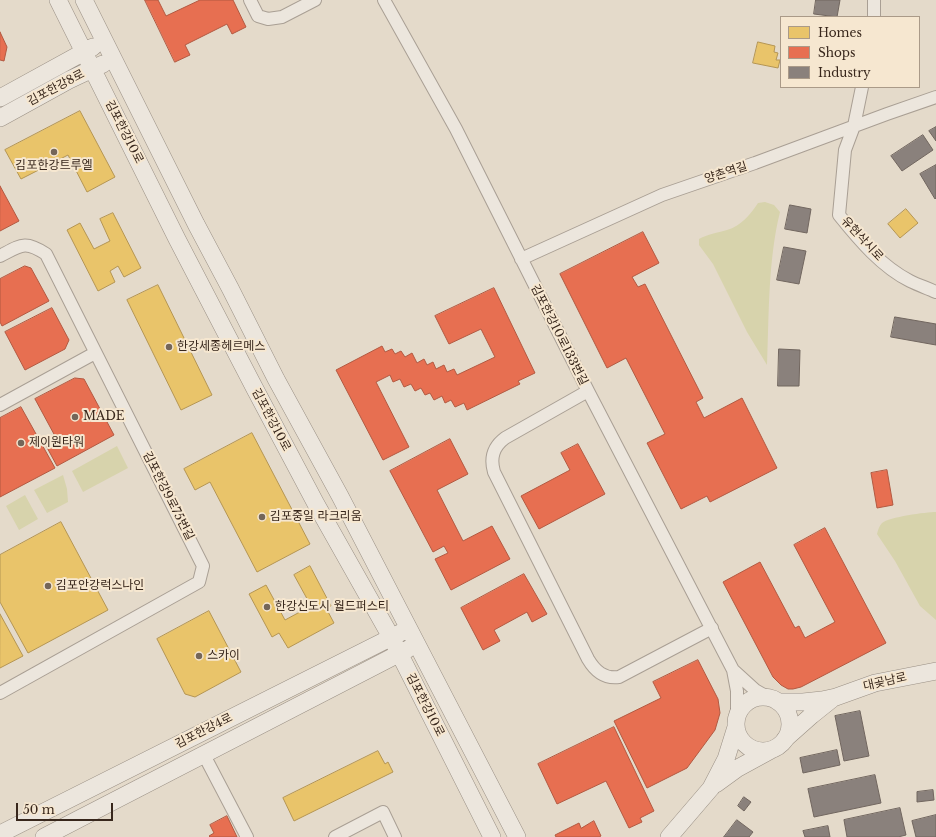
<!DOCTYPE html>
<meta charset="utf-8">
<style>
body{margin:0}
#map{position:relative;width:936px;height:837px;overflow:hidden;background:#e4daca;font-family:"Libre Baskerville",serif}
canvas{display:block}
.legend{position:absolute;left:780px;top:16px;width:140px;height:72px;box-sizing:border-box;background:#f6e7d0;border:1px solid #aa9a88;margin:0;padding:5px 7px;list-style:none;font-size:12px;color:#38271c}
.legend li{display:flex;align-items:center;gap:8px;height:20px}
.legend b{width:20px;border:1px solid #aa9a88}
.scale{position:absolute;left:16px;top:803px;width:97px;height:18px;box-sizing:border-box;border:2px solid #38271c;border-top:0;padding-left:5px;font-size:12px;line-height:14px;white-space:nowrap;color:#38271c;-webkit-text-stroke:3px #f6e7d0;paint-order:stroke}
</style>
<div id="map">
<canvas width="936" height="837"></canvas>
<ul class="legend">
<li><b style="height:11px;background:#e9c46a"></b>Homes</li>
<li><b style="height:11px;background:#e76f51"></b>Shops</li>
<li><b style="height:11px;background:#8a817c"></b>Industry</li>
</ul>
<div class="scale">50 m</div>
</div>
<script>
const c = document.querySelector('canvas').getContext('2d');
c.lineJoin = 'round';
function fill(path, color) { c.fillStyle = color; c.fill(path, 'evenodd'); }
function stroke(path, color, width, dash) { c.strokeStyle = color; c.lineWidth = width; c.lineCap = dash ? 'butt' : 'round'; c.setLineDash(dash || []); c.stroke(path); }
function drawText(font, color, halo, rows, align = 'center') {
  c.font = font + ' "Libre Baskerville","Noto Sans KR",serif'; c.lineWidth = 4; c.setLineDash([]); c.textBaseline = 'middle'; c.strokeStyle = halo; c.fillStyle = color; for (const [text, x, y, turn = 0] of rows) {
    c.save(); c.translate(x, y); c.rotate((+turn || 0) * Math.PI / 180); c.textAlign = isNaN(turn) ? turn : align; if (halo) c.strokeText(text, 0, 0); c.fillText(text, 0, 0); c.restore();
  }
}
fill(new Path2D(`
 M765 202 774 205 780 212C768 260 769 315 767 365L747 332 713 264 699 245V239C708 234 717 233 727 230 741 226 750 215 758 203Z
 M117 446 128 468 83 492 72 471Z
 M63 475 67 489 68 502 47 513 34 490Z
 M25 495 38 519 19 530 6 506Z
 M936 512V620L920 606 895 561 877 534C878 530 879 526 882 523 889 517 926 512 936 512Z`), '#d7d3ac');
const homes = new Path2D(`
 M758 42 775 46 774 52 778 53 776 60H780L778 68 753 63Z
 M80 111 115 177 87 192 68 155 21 179 5 150Z
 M906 209 918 223 900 238 888 224Z
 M113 213 141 268 124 277 118 266 110 271 115 282 98 291 67 230 80 223 94 249 110 241 100 219Z
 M158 285 212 395 181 410 127 300Z
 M252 433 310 544 257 572 210 482 195 490 184 469Z
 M61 522 108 610 28 653 0 602V555Z
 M310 566 331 606 326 608 334 623 288 648 279 633 272 637 249 594 266 585 285 620 311 606 294 575Z
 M209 611 241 672 195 697 185 694 157 639Z
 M0 614 23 656 0 668Z
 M378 751 385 764 388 762 393 772 294 821 283 798Z`);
fill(homes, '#e9c46a');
stroke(homes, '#b49553', 1);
const shops = new Path2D(`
 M145 0H158L166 16 200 0H233L246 27 232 34 227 24 185 45 190 55 175 62Z
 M0 32 7 47 4 61 0 60Z
 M0 186 19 221 0 231Z
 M643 232 659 263 632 277 638 287 645 284 703 398 696 402 704 418 742 398 777 468 710 502 707 496 681 509 647 443 665 434 626 358 607 368 560 274Z
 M25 266 31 268 49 301 2 326 0 322V279Z
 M494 288 535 373 518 381 520 384 467 410 464 403 455 407 451 400 445 403 442 396 434 400 430 393 425 395 421 388 415 391 411 384 404 387 400 379 393 382 390 375 376 382 409 447 383 460 336 370 382 346 385 352 392 349 395 354 401 351 405 357 412 353 417 363 424 359 427 365 433 362 436 369 444 365 447 372 454 369 457 375 495 357 481 329 449 344 435 316Z
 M52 308 69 340 65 349 25 370 5 332Z
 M75 378 84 379 114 435 57 466 44 442 55 436 35 399Z
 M21 407 55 468 0 497V418Z
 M450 439 468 474 437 490 463 541 492 526 510 559 451 590 435 559 448 553 444 546 433 552 390 471Z
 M578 444 605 494 539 529 521 496 570 470 561 453Z
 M887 470 893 505 877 508 871 473Z
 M825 528 886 643 801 687 793 689H788L781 685 773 677 723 582 760 562 795 628 799 626 805 638 835 622 794 545Z
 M524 574 547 614 532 622 527 612 494 630 500 641 483 650 461 608Z
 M698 660 718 699 720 713 715 730 687 768 647 788 614 721 661 698 653 682Z
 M614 727 654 811 640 818 642 822 629 828 606 781 557 804 538 764Z
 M227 816 237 837H210L209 836 214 833 210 825Z
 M594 821 601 836 599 837H556L555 835 579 823 581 828Z`);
fill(shops, '#e76f51');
stroke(shops, '#b25941', 1);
const industry = new Path2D(`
 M816 0H840L837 17 814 14Z
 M936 127V141L929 131Z
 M923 135 933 150 902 171 891 156Z
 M936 165V198L935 199 920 174Z
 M790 205 811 209 807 233 785 229Z
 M784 247 806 251 799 284 777 280Z
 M895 317 936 324V345L891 337Z
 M779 349 800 350 799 386H778Z
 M860 711 869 756 844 761 835 716Z
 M837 750 840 765 803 773 800 758Z
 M875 775 881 803 814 817 808 789Z
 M933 790 934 800 917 802V792Z
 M744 797 751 802 744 811 738 806Z
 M900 808 906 835 898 837H847L844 820Z
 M936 815V837H916L912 821Z
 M737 820 753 832 749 837H724Z
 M828 826 830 837H805L803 831Z`);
fill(industry, '#8a817c');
stroke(industry, '#71665f', 1);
const street = new Path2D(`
 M250 0 258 16 268 19 282 17 315 0
 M384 0 456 129 588 391 733 670 737 691V718
 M874 17V0
 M862 87 854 126 845 150 839 215C859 240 882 267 910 281 918 285 927 288 936 292
 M0 256C21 245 25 240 46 254L203 566 199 582 0 693
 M521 259 662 195 755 163 887 114 936 97
 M588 391 505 438C493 447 490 458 494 472L588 659C595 671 604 679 619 677L712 628
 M0 405 95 353
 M733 670 755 690 769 698
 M204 755 247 837
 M335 837 383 812 395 837`);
const secondary = new Path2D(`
 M58 0 177 239 255 389 316 504 391 637 492 837
 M84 0 196 224 230 288 276 379 340 496 517 837
 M0 98 93 47
 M0 118 69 80 103 64
 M736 724a27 27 0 1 1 54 0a27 27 0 1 1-54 0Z
 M778 702H803L822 700 836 697 875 683 936 671
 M785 739 812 715 832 699
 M716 784 738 768 771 750
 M0 834 402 632
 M44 837 408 649
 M669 837 711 788 726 759 736 727`);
stroke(street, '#a99f94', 14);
stroke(secondary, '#998f84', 18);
stroke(street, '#ece6dd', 12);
stroke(secondary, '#ece6dd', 17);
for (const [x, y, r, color] of [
 [54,152,4,"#746659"],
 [169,347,4,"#746659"],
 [75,417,4,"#746659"],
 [21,443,4,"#746659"],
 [262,517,4,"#746659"],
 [48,586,4,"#746659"],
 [267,607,4,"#746659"],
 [199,656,4,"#746659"]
]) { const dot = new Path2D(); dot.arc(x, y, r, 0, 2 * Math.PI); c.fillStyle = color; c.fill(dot); stroke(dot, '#f6e7d0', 1.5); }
drawText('12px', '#38271c', '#f6e7d0', [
 ["김포한강8로",56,88,-28],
 ["김포한강10로",124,132,63],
 ["양촌역길",726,173,-18],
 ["유현삭시로",862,239,47],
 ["김포한강10로133번길",559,335,63],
 ["김포한강10로",271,420,62],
 ["김포한강9로75번길",168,496,63],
 ["대곶남로",885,682,-13],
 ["김포한강10로",425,705,63],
 ["김포한강4로",204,731,-27]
]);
drawText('12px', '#38271c', '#f6e7d0', [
 ["김포한강트루엘",54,166,"center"],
 ["한강세종헤르메스",177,347],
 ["MADE",83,417],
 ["제이원타워",29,443],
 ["김포중일 라크리움",270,517],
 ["김포안강럭스나인",56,586],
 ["한강신도시 월드퍼스티",275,607],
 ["스카이",207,656]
], 'left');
</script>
